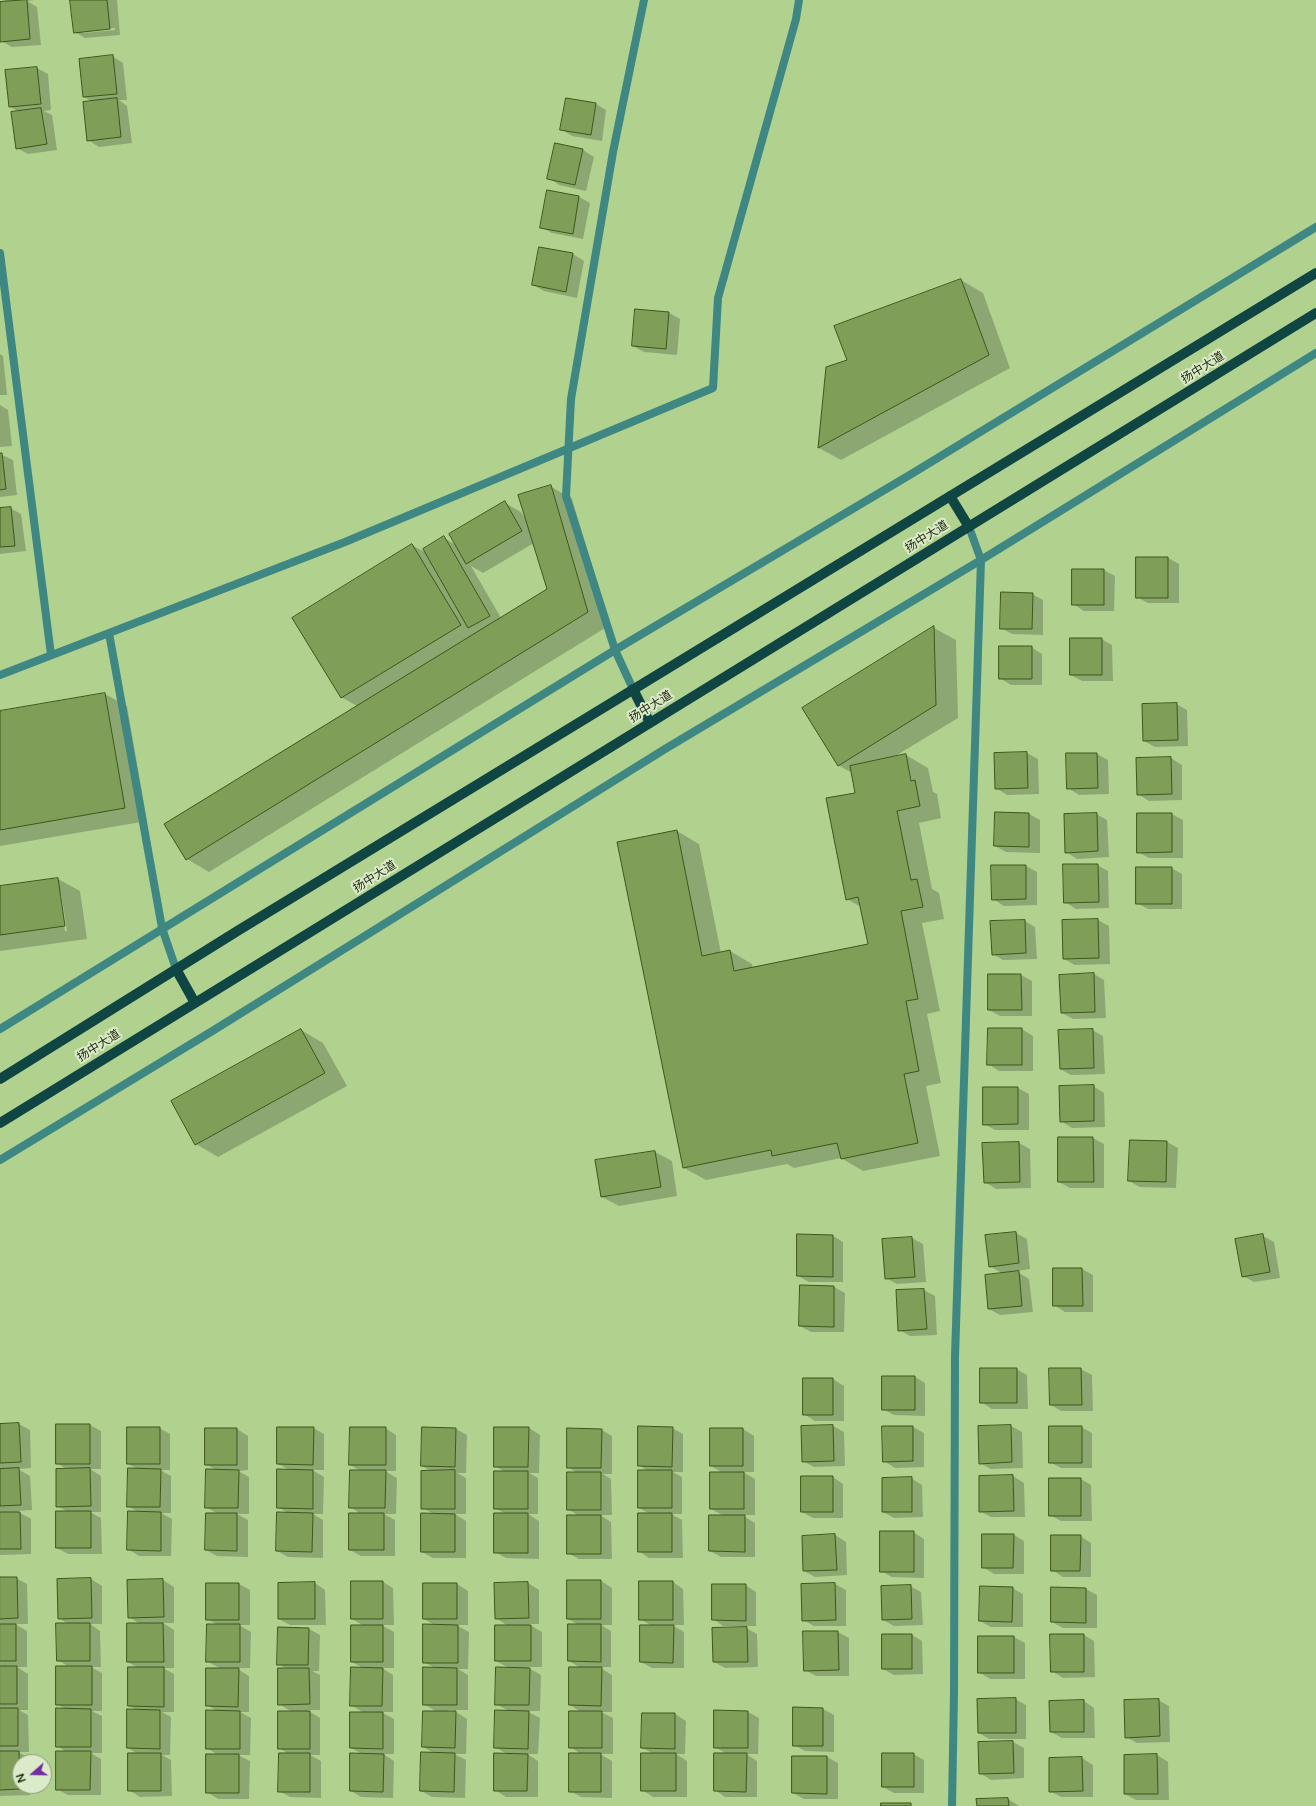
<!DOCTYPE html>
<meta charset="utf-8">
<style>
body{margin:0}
#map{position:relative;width:1316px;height:1806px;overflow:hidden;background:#b1d18f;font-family:"Varela Round",sans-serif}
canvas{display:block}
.north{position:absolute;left:12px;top:1754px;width:40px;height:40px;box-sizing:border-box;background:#dbebca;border:1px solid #8f9d7f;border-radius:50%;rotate:250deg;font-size:11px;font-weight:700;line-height:16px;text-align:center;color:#1d280e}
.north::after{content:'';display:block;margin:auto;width:14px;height:18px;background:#742da0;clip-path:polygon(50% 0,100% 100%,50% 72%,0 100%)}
</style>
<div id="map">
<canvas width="1316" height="1806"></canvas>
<div class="north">N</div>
</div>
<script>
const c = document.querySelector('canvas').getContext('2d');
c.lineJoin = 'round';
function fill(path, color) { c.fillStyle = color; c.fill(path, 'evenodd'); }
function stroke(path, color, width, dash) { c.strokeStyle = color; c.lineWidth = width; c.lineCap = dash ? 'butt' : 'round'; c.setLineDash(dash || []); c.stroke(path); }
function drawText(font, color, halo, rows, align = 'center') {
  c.font = font + ' "Varela Round","Noto Sans SC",sans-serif'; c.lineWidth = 4; c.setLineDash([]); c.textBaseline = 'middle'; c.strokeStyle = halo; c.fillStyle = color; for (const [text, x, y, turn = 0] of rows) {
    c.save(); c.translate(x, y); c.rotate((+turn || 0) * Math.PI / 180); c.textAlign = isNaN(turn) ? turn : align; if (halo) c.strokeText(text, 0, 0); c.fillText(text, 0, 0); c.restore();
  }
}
fill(new Path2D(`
 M3 0H35L27 1 37 7 41 45 12 47 1 41 0 3 7 2Z
 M71 0H117L120 35 85 38 75 32ZM115 28V30L83 33V31Z
 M112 56 123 63 127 100H119L127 106 132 143 99 147 88 140 93 102 84 97Z
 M37 68 48 74 51 110 44 111 52 115 57 150 28 154 17 148 19 112 10 107Z
 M596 104 606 110 602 141 572 136 562 130Z
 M556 144 583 150 594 157 586 191 559 185 549 178Z
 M548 191 579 197 590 203 583 239 552 233 541 227Z
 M540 248 573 254 584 261 577 298 544 291 533 285Z
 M961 280 983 293 1010 368 841 460 819 448 827 368 848 360Z
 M636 310 669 313 680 319 677 355 644 352 633 346Z
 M0 354 3 356 7 395H0Z
 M0 405 8 410 12 446 0 447Z
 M0 454 13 460 17 495 0 497Z
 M550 486 572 499 610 625 209 872 187 859 357 706 341 697 412 545 428 554 444 538 456 545 505 503 521 512 526 520ZM534 543 548 589 501 618 471 566 483 573Z
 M10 508 21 514 26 551 0 554V509Z
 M1168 558 1179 564V603H1148L1137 597Z
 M1104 570 1115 576 1114 611H1084L1073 604Z
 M1032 594 1043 600V635L1012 634 1001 628Z
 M934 628 956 640 958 718 892 758 906 755 928 768 933 792 937 794 941 818 919 823 932 889 939 893 944 919 922 923 940 1011 927 1014 941 1083 926 1086 940 1156 863 1171 841 1158 794 1168 787 1164 706 1180 684 1168 677 831 699 844 721 953 730 951 752 964 753 968 869 945 861 907 847 899 856 793 852 773 838 765Z
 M1101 639 1112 645 1113 681H1082L1071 675Z
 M1031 647 1042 654V685H1011L1000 678Z
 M105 694 127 706 147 821 0 846V712Z
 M1176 704 1187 710 1188 746 1155 747 1144 741Z
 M1027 753 1038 759 1039 794 1007 795 996 788Z
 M1097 754 1108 760 1109 794 1079 795 1068 788Z
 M1171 758 1182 765V800L1149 801 1138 794Z
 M996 813 1029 814 1040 820V853L1006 852 995 846Z
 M1096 814 1107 820 1109 857 1077 859 1066 852Z
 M1172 814 1183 820V858H1149L1138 852Z
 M1097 865 1108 871 1109 908 1076 909 1065 902Z
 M1026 866 1037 872V905L1004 906 993 899Z
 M1171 868 1182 874V909H1148L1137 903Z
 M58 879 80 891 87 939 0 951V887ZM59 893H61L67 931H65Z
 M1098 920 1109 926 1110 964 1075 965 1064 959Z
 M1025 921 1035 927 1037 959 1003 960 993 954Z
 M1094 974 1104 980 1106 1018 1073 1019 1062 1013Z
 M1021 975 1032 981V1016H1000L989 1010Z
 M1022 1029 1033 1036V1071H999L988 1064Z
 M301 1030 323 1043 347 1086 218 1157 196 1144 172 1102Z
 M1092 1030 1103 1036 1105 1074 1071 1075 1060 1069Z
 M1093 1086 1104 1093 1105 1127 1072 1128 1061 1121Z
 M1018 1088 1029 1094V1130H995L984 1124Z
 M1059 1138H1093L1104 1144V1188H1070L1059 1182Z
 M1167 1142 1178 1148 1176 1188 1140 1187 1129 1181Z
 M1019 1143 1030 1149 1031 1188 996 1189 985 1182Z
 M655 1152 672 1161 677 1196 619 1206 602 1197Z
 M1016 1233 1027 1239 1030 1269 1016 1271 1029 1279 1033 1312 1000 1315 989 1309 986 1276 1003 1274 990 1266Z
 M833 1236 843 1242V1282H809L798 1276Z
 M1263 1236 1274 1242 1280 1278 1254 1282 1243 1276Z
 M912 1238 923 1244 926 1282 897 1284 886 1278Z
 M1082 1269 1093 1275V1312H1065L1054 1305Z
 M801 1286 834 1287 845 1293 844 1332H811L800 1326Z
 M924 1290 935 1296 937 1335 910 1336 899 1330Z
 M1016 1369 1027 1375 1028 1409H992L981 1402Z
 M1050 1369H1081L1092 1375 1093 1411H1061L1051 1405Z
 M915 1377 925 1383V1416L894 1415 883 1409Z
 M833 1379 844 1386V1421H815L804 1414Z
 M19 1424 30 1430 31 1468 18 1469 30 1476 32 1510 17 1511 31 1519V1554L0 1555V1425Z
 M90 1425 101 1431V1469H90L101 1476V1512H90L101 1518 102 1554H68L57 1548 68 1512 57 1506 68 1470 57 1463Z
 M833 1426 844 1432 845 1466 814 1467 803 1461Z
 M1011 1426 1022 1432 1023 1468 991 1469 980 1463Z
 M913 1427 924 1433V1467L895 1468 884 1461Z
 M1081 1427 1092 1433V1468H1061L1050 1462Z
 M159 1428 170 1434V1470H160L171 1476V1513H161L172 1519 171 1556H139L128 1549 138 1512 128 1506 139 1470 128 1464Z
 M313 1428 324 1434V1470H312L324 1477 323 1514H313L323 1520V1558L288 1557 277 1551 288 1513 278 1507 290 1470 278 1464Z
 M385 1428 396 1435V1471H385L397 1478 396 1514H384L395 1520V1556H361L350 1550 361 1514 350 1507 361 1471 350 1465Z
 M529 1428 540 1435 539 1473H529L538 1478V1514H528L539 1521V1559L506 1558 495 1552 506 1514 495 1508 505 1472 495 1466Z
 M672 1428 683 1434V1472H673L682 1477V1514H671L682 1520 683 1558H649L639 1551 650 1514 639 1508 648 1471 639 1465Z
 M237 1429 248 1436V1470L238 1471 249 1477V1514H237L248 1520V1557L217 1556 206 1550 218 1514 206 1507 216 1470 206 1464Z
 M456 1429 467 1435 466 1473H457L466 1478V1514H455L466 1521V1558H433L422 1552 434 1514 422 1508 432 1472 422 1466Z
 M711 1429H743L754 1436V1472H743L755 1479V1515H742L755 1523V1557H721L710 1551 724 1516 711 1509 723 1473 711 1466Z
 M602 1430 612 1436V1474H603L611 1479 612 1515H600L611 1522 612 1559H579L568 1553 579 1516 568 1509 577 1473 568 1467Z
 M1013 1476 1024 1483 1025 1517H991L980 1511Z
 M833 1477 843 1484V1518H813L802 1512Z
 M911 1478 922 1485 923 1517 894 1518 883 1512Z
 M1081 1479 1091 1485 1092 1521H1061L1050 1515Z
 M913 1532 924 1539V1578L892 1577 881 1571Z
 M835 1535 846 1542 847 1575 815 1577 804 1571Z
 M1014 1535 1024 1541V1574H994L983 1567Z
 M1080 1536 1091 1543V1577H1063L1052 1570Z
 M0 1578H16L27 1584 28 1624H15L27 1631V1667H17L28 1674V1710H19L28 1715 29 1752H18L29 1758 30 1762H20V1786H30V1795L0 1796Z
 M91 1579 102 1586V1624H90L100 1631 101 1667H91L102 1673V1711H92L102 1716V1753H91L101 1759V1795H68L57 1789 67 1752 57 1746 67 1710 57 1704 69 1667 58 1660 68 1624 59 1618Z
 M163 1580 174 1587V1623H163L174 1630V1668H163L174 1674V1712H162L171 1717 170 1755H162L171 1760 172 1796 140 1797 129 1790 138 1754 128 1748 137 1710 129 1706 138 1668 128 1662 140 1624 129 1617Z
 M601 1581 612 1588V1625H601L611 1631V1667H599L612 1675V1712H601L613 1718V1754H600L612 1761V1798L581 1797 570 1791 581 1754 570 1747 581 1712 570 1705 581 1668 569 1661 579 1625 568 1619Z
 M383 1582 393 1588 394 1625H381L394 1632V1668H382L393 1675V1712H381L394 1719V1754H383L394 1761 393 1798 361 1797 351 1791 362 1754 351 1748 364 1713 351 1705 363 1668 352 1662 364 1626 352 1619Z
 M673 1582 683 1589 684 1625H672L684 1632V1668H652L641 1662 652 1626 640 1619Z
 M315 1583 325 1590 326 1625H290L279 1619Z
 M528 1583 539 1590V1624H528L542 1632V1667H527L541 1675 540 1711H526L540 1718 538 1754H527L538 1761V1797H506L495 1790 507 1754 495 1747 509 1711 496 1704 509 1668 496 1661 508 1626 496 1618Z
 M239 1584 250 1590V1625H239L251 1632 250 1668H236L249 1676V1712H240L251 1718 250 1755H238L250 1761 249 1799H218L207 1792 218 1755 207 1748 218 1712 207 1705 221 1669 207 1661 218 1625 207 1619Z
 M457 1584 468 1591V1625H456L469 1632 468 1669H458L468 1675V1710H448V1712H456L467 1719 466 1754H454L466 1760 465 1798 432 1797 421 1791 434 1753 423 1747 437 1712 424 1704 435 1668 424 1662 436 1626 424 1619Z
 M835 1584 846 1590V1626H814L803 1620Z
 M745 1585 756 1592V1626H723L713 1619Z
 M910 1586 921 1592 923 1625 894 1626 883 1620Z
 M1012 1588 1023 1594V1627H991L980 1621Z
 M1052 1588 1086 1589 1097 1595V1628H1063L1052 1622Z
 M279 1628 309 1629 320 1635 319 1671H312L320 1675V1710H307L320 1718V1755H310L321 1761V1798L290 1797 279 1791 289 1754 279 1748 292 1712 279 1704 287 1669 278 1664Z
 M746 1628 757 1634 758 1667 725 1668 714 1662Z
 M838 1632 849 1638V1676H816L805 1670Z
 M912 1635 922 1641 923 1674 894 1675 883 1669Z
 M1084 1635 1094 1641 1095 1677 1063 1678 1052 1671Z
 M1014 1637 1025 1643V1679H990L979 1672Z
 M1015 1699 1026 1705V1739H989L979 1733Z
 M1158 1700 1169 1706 1170 1742 1137 1743 1126 1737Z
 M1084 1701 1094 1708 1095 1738H1062L1051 1732Z
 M794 1708 823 1709 834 1715V1752L805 1751 794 1745Z
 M748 1712 759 1718 758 1754H746L757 1761V1797H725L715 1790 727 1754 715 1747Z
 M643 1714H675L686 1721 685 1754H676L687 1761V1797H653L642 1790 654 1754 642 1748Z
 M1013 1742 1024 1748V1778L991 1780 980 1773Z
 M913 1754 924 1760V1793H894L883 1787Z
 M1157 1755 1168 1762 1169 1800H1136L1125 1794Z
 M827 1757 838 1763V1799H804L793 1793Z
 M1082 1758 1093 1765V1797H1061L1050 1791Z
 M1008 1799 1019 1806H978Z`), '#0003');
const building = new Path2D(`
 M27 0 30 39 0 42V2Z
 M70 0H107L110 29 74 33Z
 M113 55 117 94 83 97 79 59Z
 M37 67 41 104 9 107 5 70Z
 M117 98 121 137 87 141 83 102Z
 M566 98 596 103 591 135 560 130Z
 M41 108 47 144 16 149 11 112Z
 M555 143 583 149 575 185 547 179Z
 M547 190 579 196 573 234 540 228Z
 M539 247 573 253 566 292 532 285Z
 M961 279 989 355 818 448 826 367 847 360 834 326Z
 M635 309 669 312 666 349 632 346Z
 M0 453H2L6 489 0 490Z
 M551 485 588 612 186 860 164 824 547 589 518 495Z
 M505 501 522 531 466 564 449 534Z
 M11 507 15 546 0 547V508Z
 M444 536 490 616 468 628 423 549Z
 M412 544 461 625 341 698 292 618Z
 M1136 557H1168V598H1136Z
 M1072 569H1104V605H1072Z
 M1001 592 1033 593 1032 629H1000Z
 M934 626 936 705 838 766 802 708Z
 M1070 638H1102V675H1070Z
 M999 646H1032V679H999Z
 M105 693 125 808 0 830V711Z
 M1177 703 1178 740 1143 741 1142 704Z
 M1027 752 1028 788 995 789 994 753Z
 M1066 753H1097L1098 788 1067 789Z
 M906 754 911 781 915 780 920 806 897 811 911 880 917 879 923 907 901 911 918 999 906 1001 919 1071 904 1074 918 1143 841 1159 837 1143 772 1156 771 1150 683 1168 617 842 677 830 702 956 730 950 734 971 868 944 858 897 846 900 826 798 855 793 850 766Z
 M1171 757 1172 794 1137 795 1136 758Z
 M995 812 1029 813V847L994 846Z
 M1097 813 1098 851 1065 853 1064 814Z
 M1137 813H1172V852L1137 853Z
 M1063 864H1098L1099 902 1064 903Z
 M991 865H1026V899L992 900Z
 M1136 867H1172V904H1136Z
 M58 878 65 926 0 935V886Z
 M1098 919 1099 958 1063 959 1062 920Z
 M1025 920 1026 953 992 955 990 921Z
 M1094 973 1095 1012 1061 1013 1059 975Z
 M988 974H1021L1022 1010H988Z
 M988 1028H1022V1065H987Z
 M301 1029 325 1073 195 1145 171 1101Z
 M1093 1029 1094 1068 1060 1069 1058 1030Z
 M1094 1085V1121L1060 1122 1059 1086Z
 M983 1087H1018V1124L983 1125Z
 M1058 1137H1093L1094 1182H1058Z
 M1130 1140 1167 1141 1166 1182 1128 1181Z
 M1019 1142 1020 1182 984 1183 982 1143Z
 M655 1151 661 1187 601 1197 595 1160Z
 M1016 1232 1019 1263 989 1267 985 1235Z
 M797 1234 833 1235V1277L797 1276Z
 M1263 1234 1270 1272 1242 1277 1235 1239Z
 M912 1237 915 1277 885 1279 882 1239Z
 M1053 1268H1082L1083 1306H1053Z
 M1019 1271 1022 1306 988 1309 985 1275Z
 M800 1285 834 1286V1327L799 1326Z
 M924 1289 927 1329 898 1331 896 1290Z
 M980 1368H1017V1403H980Z
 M1049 1368H1081L1082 1405H1050Z
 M882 1376H915V1410H882Z
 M803 1378H833V1415H803Z
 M19 1423 21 1462 0 1463V1424Z
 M56 1424H90V1464H56Z
 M833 1425 834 1461 802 1462 801 1426Z
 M1011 1425 1012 1462 979 1464 978 1426Z
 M638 1426 673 1427 672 1467 638 1466Z
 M882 1426H913V1461L883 1462Z
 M1049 1426H1082V1463H1049Z
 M127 1427H160V1464H127Z
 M277 1427H314L313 1465 277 1464Z
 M350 1427H386V1465H349Z
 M422 1427 456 1428 455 1467 421 1466Z
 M494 1427H529L528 1467H494Z
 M205 1428H237V1465H205Z
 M567 1428 602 1429 601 1468H567Z
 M710 1428H743V1466H710Z
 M19 1468 21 1505 0 1506V1469Z
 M90 1468 91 1506 56 1507V1469Z
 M128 1468 161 1469 160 1507H127Z
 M206 1469 239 1470 238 1508H205Z
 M277 1469 313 1470V1509L277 1508Z
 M350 1470H386L385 1508H349Z
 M455 1470V1509H421V1471Z
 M638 1470H672V1508H638Z
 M494 1471H528V1509H494Z
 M567 1472H601V1510H567Z
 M710 1472H744V1509H710Z
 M1013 1475 1014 1511 979 1512V1476Z
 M801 1476H833V1512H801Z
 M912 1477V1512H882V1478Z
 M1049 1478H1081V1516H1049Z
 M56 1511H91V1548H56Z
 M128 1511 161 1512V1551L127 1550Z
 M0 1512H20L21 1549H0Z
 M277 1512 313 1513 312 1552 276 1551Z
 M206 1513H237V1551L205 1550Z
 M349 1513H384V1550H349Z
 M421 1513 455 1514V1552H421Z
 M494 1513H528V1553H494Z
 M638 1513H672V1552H638Z
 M567 1515H601V1554H567Z
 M709 1515H745V1552L709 1551Z
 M880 1531H914V1572H880Z
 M835 1534 837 1570 803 1571 802 1536Z
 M982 1534H1014L1013 1568H982Z
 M1051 1535H1081L1080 1571H1051Z
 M0 1577H17L18 1618 0 1619Z
 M91 1578 92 1618 58 1619 57 1579Z
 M163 1579 164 1617 128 1618 127 1580Z
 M567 1580H601V1619H567Z
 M351 1581H383V1619H351Z
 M639 1581H673V1620H639Z
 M315 1582V1619H278V1583Z
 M528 1582 529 1618 495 1619 494 1583Z
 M206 1583H239V1620H206Z
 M423 1583H457V1619H423Z
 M835 1583 836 1620 802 1621 801 1584Z
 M712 1584H746V1621L712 1620Z
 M911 1585 912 1619 882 1620 881 1586Z
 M980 1586 1013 1587 1012 1622 979 1621Z
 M1051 1587 1086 1588V1623L1051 1622Z
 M56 1623H90V1661H57Z
 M127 1623H163L164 1662H127Z
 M0 1624H16V1661H0Z
 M207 1624H240V1662H206Z
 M423 1624 458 1625V1663H423Z
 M568 1624H601V1662L568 1661Z
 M351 1625H383V1662H351Z
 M495 1625H531V1661H495Z
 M640 1625H674L673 1663 640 1662Z
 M278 1627 309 1628 308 1665H277Z
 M747 1627 748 1662H713L712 1628Z
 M803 1631H838L839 1670 804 1671Z
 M882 1634H912V1669H882Z
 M1050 1634H1084V1672H1051Z
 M978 1636H1014V1673H978Z
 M0 1666H17V1704H0Z
 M56 1666H92V1705H56Z
 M128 1667H164V1707L128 1706Z
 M351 1667 383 1668 382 1706H350Z
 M423 1667 457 1668V1705H423Z
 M496 1667 530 1668 529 1705H495Z
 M569 1667H602L601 1706 569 1705Z
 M206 1668H239L238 1707 206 1706Z
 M278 1668H309L310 1704 278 1705Z
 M1016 1698V1733H978L977 1699Z
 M1159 1699 1160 1736 1125 1738 1124 1700Z
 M1084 1700V1732H1050L1049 1701Z
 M793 1707 823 1708V1746H793Z
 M0 1708H18V1746H0Z
 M56 1708 91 1709V1747H56Z
 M127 1709 160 1710V1749L127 1748Z
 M206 1710 240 1711V1749H206Z
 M495 1710 529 1711 528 1749 494 1748Z
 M714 1710 748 1711V1748H714Z
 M278 1711H310V1749H278Z
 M423 1711H456L455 1748 422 1747Z
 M569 1711H602V1748H569Z
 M350 1712H383V1749L350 1748Z
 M642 1713H675V1749L641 1748Z
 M1013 1741 1014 1773 979 1774 978 1742Z
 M0 1751H19L20 1789 0 1790Z
 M56 1751H91L90 1790H56Z
 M421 1752 455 1753 454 1792 420 1791Z
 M128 1753H161V1791H128Z
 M279 1753H310V1792H278Z
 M350 1753 384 1754 383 1792 350 1791Z
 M494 1753 528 1754 527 1791H494Z
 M569 1753H601V1792H569Z
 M641 1753H676V1791H641Z
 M714 1753H747L746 1792 714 1791Z
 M882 1753H914V1787H882Z
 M206 1754H239V1793H206Z
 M1157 1754 1158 1794H1124V1755Z
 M792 1756H827V1794L792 1793Z
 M1082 1757 1083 1791 1049 1792V1758Z
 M1008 1798 1009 1806H977L976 1799Z
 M881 1803H911V1806H881Z`);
fill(building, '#7f9f59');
stroke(building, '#3d5718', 1);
stroke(new Path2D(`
 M0 253 51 655
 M109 633 162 928 176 969
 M0 675 345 542 713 388 718 298 796 19 799 0
 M633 689 615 650 566 496 571 399 613 152 644 0
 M0 1029 615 650 913 473 1316 227
 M0 1160 214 1030 665 749 981 560 1316 353
 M952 1806 954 1693 955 1356 981 560 969 527`), '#3e8782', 8);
stroke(new Path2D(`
 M950 496 969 527
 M633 689 650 723
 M176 969 195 1003
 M0 1079 239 930 1316 273
 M0 1123 1316 313`), '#0f4643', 10);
drawText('12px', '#1d280e', '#dbebca', [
 ["扬中大道",1203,368,-32],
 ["扬中大道",927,537,-32],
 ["扬中大道",651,707,-32],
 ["扬中大道",375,877,-32],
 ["扬中大道",99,1046,-32]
]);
</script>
